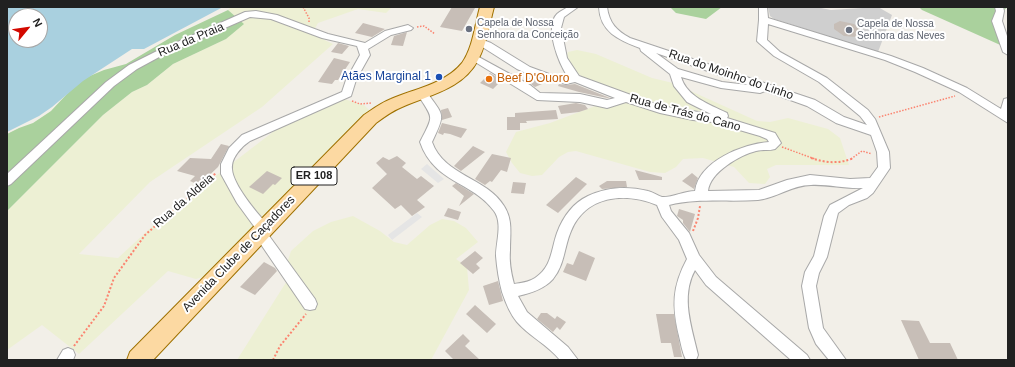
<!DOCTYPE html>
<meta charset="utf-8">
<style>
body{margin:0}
#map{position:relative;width:1015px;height:367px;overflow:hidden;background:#f2efe8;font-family:Helvetica,sans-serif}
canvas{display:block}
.frame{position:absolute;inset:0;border:8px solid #212121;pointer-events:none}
.north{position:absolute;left:8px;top:8px;width:40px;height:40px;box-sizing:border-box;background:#fff;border:1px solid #a6a6a6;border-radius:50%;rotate:61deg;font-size:11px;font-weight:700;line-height:16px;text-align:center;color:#212121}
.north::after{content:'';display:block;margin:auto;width:14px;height:18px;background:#d30900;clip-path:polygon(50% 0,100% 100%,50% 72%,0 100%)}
</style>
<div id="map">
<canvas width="1015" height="367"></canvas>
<div class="frame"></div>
<div class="north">N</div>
</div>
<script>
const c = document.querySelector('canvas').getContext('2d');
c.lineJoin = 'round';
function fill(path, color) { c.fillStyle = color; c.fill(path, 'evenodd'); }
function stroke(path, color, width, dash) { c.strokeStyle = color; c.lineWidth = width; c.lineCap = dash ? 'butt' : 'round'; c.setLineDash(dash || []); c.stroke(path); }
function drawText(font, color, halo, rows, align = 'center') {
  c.font = font + ' Helvetica,sans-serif'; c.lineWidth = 4; c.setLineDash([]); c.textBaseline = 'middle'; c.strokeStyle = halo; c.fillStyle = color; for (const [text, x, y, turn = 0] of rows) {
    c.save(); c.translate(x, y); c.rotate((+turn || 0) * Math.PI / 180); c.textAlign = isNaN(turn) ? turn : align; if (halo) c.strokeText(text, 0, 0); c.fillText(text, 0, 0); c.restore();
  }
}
fill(new Path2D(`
 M768 7H816L831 10 878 7 892 15 878 52 774 19 770 16Z`), '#cfcfcf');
fill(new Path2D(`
 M231 7H392L386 13 358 9 318 23 312 34 333 44 262 107 150 182 79 254 118 258 158 221 183 201 282 125 336 101 344 99 364 105 371 112 212 274 196 279 168 271 79 354 42 325 7 350V211L103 115 132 92 147 85 173 64 226 39 243 24 228 10Z
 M577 50 596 54 652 78 673 83 757 121 770 122 788 118 828 129 840 138 849 165H776L767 169 770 177 765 184 749 183 734 167 703 158 683 159 676 167 665 173 650 172 576 151 568 152 559 157 542 175 532 176 520 173 512 163 506 152 516 132 550 123 611 100 613 95 575 72 567 55 568 52Z
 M353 216 380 231 394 242 407 245 430 225 442 219 454 221 466 228 478 242 456 259 467 267 469 290 431 360H237L290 276 287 263 291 251 313 231 331 222Z`), '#edf0d4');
fill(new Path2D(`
 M670 7H722L706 19 676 13Z
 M919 7H1008L1000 13 1006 34 1007 48 922 10Z
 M228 10 244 24 226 39 173 64 147 85 132 92 103 115 7 211V134L19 128 33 123 51 111 80 80 104 70 126 64 175 35Z`), '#aad19d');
fill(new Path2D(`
 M427 164 444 179 438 183 421 169Z
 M417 213 422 217 392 240 388 235Z`), '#e5e5e5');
fill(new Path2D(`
 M7 7H223L144 49H132L83 81 52 107 39 116 7 132ZM16 16H40V40H16Z`), '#a9d0df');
fill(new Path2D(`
 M452 7 475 8 462 31 440 27Z
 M840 21 854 24 863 31 857 37 844 36 834 29V24Z
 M363 23 385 29 372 37 355 33Z
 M407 32 403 46 391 45 394 36Z
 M338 43 349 46 342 54 331 52Z
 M334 58 350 62 338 80H335L332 84 318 82Z
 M490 73 502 80 493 89 480 83Z
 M533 77H535L542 84 535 87 528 82 527 79Z
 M559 84 566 85 575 84 610 98H607L579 92 558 86Z
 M576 103 585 105 588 109 579 112 561 114 558 106Z
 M448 108 452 117 442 120 441 110Z
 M556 110 558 119 526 121 527 123H520V130H507V117H515V113Z
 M442 123 467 129 461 138 450 134 444 133 443 135 438 133Z
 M221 144 229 146 218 167 199 185 190 181 195 176 177 171 190 158 211 159Z
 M473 146 485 152 461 171 454 166Z
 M492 154 511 158 507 172 501 170 492 182 490 181 485 185 475 179Z
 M397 156 406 163 402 167 417 179 421 176 434 186 417 200 425 207 412 216 401 205 395 209 372 188 387 174 376 163 383 157 389 160Z
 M635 170 662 177V180H639Z
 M267 171 282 178 275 185 273 184 263 194 249 187Z
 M692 173 698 178 694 189 682 181Z
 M576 177 587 184 558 213 546 205Z
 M607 181H626L627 187 602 189 599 186Z
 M513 182 526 183 524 194 511 193Z
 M456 183 474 194 459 206 464 196 452 186Z
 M448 208 461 212 458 220 444 216Z
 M679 209 695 214 690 232 683 223V220L677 216Z
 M475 251 483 258 476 264 480 268 473 274 460 263Z
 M579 251 595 258 586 281 563 272 567 263 573 265Z
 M264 262 275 268 277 271 255 295 240 287Z
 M498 281 503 301 489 305 483 286Z
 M475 305 496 324 487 333 466 314Z
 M541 313H547L555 319 557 316 566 322 560 330 557 327 553 332 537 319Z
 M656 314H674L682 357H674L671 343H661Z
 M901 320 919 321 930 343H950L958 360H919Z
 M463 334 470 341 465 346 480 360H454L445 351Z`), '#c7beb7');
const street = new Path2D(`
 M568 7H578L564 17 561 28 567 58 579 76 661 106 711 114 687 102 674 86 670 74 641 51 640 48C619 40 600 32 599 7H607C609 23 617 31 630 38L815 100 844 117 867 125 860 116 819 82 774 56 759 43 757 41 759 20V7H767L768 18 891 56 923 68 967 88 1001 109 1004 99 1008 98V123L959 92 915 72 885 60 768 24 767 40 780 52 827 78 868 110 875 119 889 152 890 168 873 193 867 198 849 205 838 213 827 257 819 273 816 286 823 328 846 360H829L816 344 809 328 802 286 805 272 814 256 824 216 830 205 863 188C845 189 828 184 811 185 792 185 776 198 758 200 728 202 698 198 669 205L671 211 689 233 699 255 716 277 807 355 810 360H791L706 285 695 270C680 297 692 328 698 355L696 360H686C682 352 681 344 679 336 672 306 672 287 687 259L679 240 662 217 657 205C625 192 586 195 571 231 564 247 565 264 553 279 544 289 531 293 518 296L527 312 568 347 578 360H560C548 345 529 336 517 322 510 314 505 301 502 292 499 281 497 268 496 256 496 242 503 223 494 211 472 181 434 183 420 142 435 113 433 120 417 93L418 91H426C444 117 446 112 432 142 444 176 486 177 504 206 513 220 510 234 510 250 509 262 511 273 514 284 521 283 529 282 535 278 552 267 551 250 557 233 563 217 573 203 588 196 607 187 628 186 648 191 653 192 658 196 662 197 670 198 685 191 695 191 699 161 743 144 769 142L767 139 760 136 712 122 693 120 660 113 626 102 607 108 580 102 537 100 467 57 469 55H475L530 85 540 93 580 94 607 100 615 98 575 82 566 84 528 74 517 69 473 41 478 38 491 43 530 67 549 74 566 78 568 77C559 64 544 27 557 14 560 11 565 9 568 7ZM656 53 748 85 722 82 678 69ZM681 77 721 88 760 93 765 91 807 106 836 123 871 135 877 152 878 167 870 178 850 179 810 175 787 180 759 190 708 191C710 172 740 155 756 151 763 149 769 151 775 149L781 143 775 133 727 118 728 116 727 113C709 104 687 97 681 77Z
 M995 7H1003L1004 11 1002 21 1008 39V55L1003 52 992 21 996 11Z
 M256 11 277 15 328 34 365 43 385 31 408 25 413 28 411 30 391 35 368 49 370 55 356 80 351 96 250 141C241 147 231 158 232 169 233 185 257 213 268 225L269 229 267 233 315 299 317 304 315 309 310 310 305 309 260 243 253 238 252 234 256 229 237 203 221 174V164L229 148 242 135 342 92 346 80 360 55 357 46 322 38 271 19 250 17 161 56 137 69 114 86 11 184 7 186V174L106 82 129 65 155 52 245 12Z
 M68 348 73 350 75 355 73 360H57L63 350Z`);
const primary = new Path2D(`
 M480 7H494C489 25 487 44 478 60 463 89 429 95 402 107 392 111 384 117 376 123L153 360H127L130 352 364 115C373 109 381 103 391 99 414 89 445 84 462 63 473 48 475 24 480 7Z`);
stroke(street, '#a8a8a8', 2);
stroke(primary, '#9f7100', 2);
stroke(new Path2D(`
 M303 7 309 18V22
 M417 27 424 26 435 34
 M352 101 360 104 371 103
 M879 117 955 96
 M782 147 815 159
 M851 159 862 151 872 154`), '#fb8470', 1.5, [1.5, 1.5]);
stroke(new Path2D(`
 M811 158C826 163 839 164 854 158
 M693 231 698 218 700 206
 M74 346 104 306 114 278 145 235 216 173
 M273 360 280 346 306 314`), '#fb8470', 2, [2, 2]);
fill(street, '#fff');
fill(primary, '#fcd9a2');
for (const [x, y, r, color] of [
 [469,29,4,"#6b7280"],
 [849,30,4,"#6b7280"],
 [439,77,4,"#1a4fb4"],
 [489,79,4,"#e8710a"]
]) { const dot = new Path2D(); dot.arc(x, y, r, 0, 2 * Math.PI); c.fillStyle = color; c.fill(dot); stroke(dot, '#fff', 1.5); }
drawText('10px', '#5b616d', '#fff', [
 ["Capela de Nossa",477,23],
 ["Senhora da Conceição",477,35],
 ["Capela de Nossa",857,24],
 ["Senhora das Neves",857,36]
], 'left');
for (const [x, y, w] of [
 [314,176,46]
]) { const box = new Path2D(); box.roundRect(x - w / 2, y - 9, w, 18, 3); c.fillStyle = '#fff'; c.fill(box); stroke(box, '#212121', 1); }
drawText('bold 11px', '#212121', null, [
 ["ER 108",314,176]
]);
drawText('12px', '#212121', '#fff', [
 ["Rua da Praia",191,40,-23],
 ["Rua do Moinho do Linho",731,75,19],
 ["Rua de Trás do Cano",685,113,15],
 ["Rua da Aldeia",184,201,-41],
 ["Avenida Clube de Caçadores",239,254,-46]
]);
drawText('12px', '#164399', '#fff', [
 ["Atães Marginal 1",431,77]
], 'right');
drawText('12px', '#c56008', '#fff', [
 ["Beef D'Ouoro",497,79]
], 'left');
</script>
